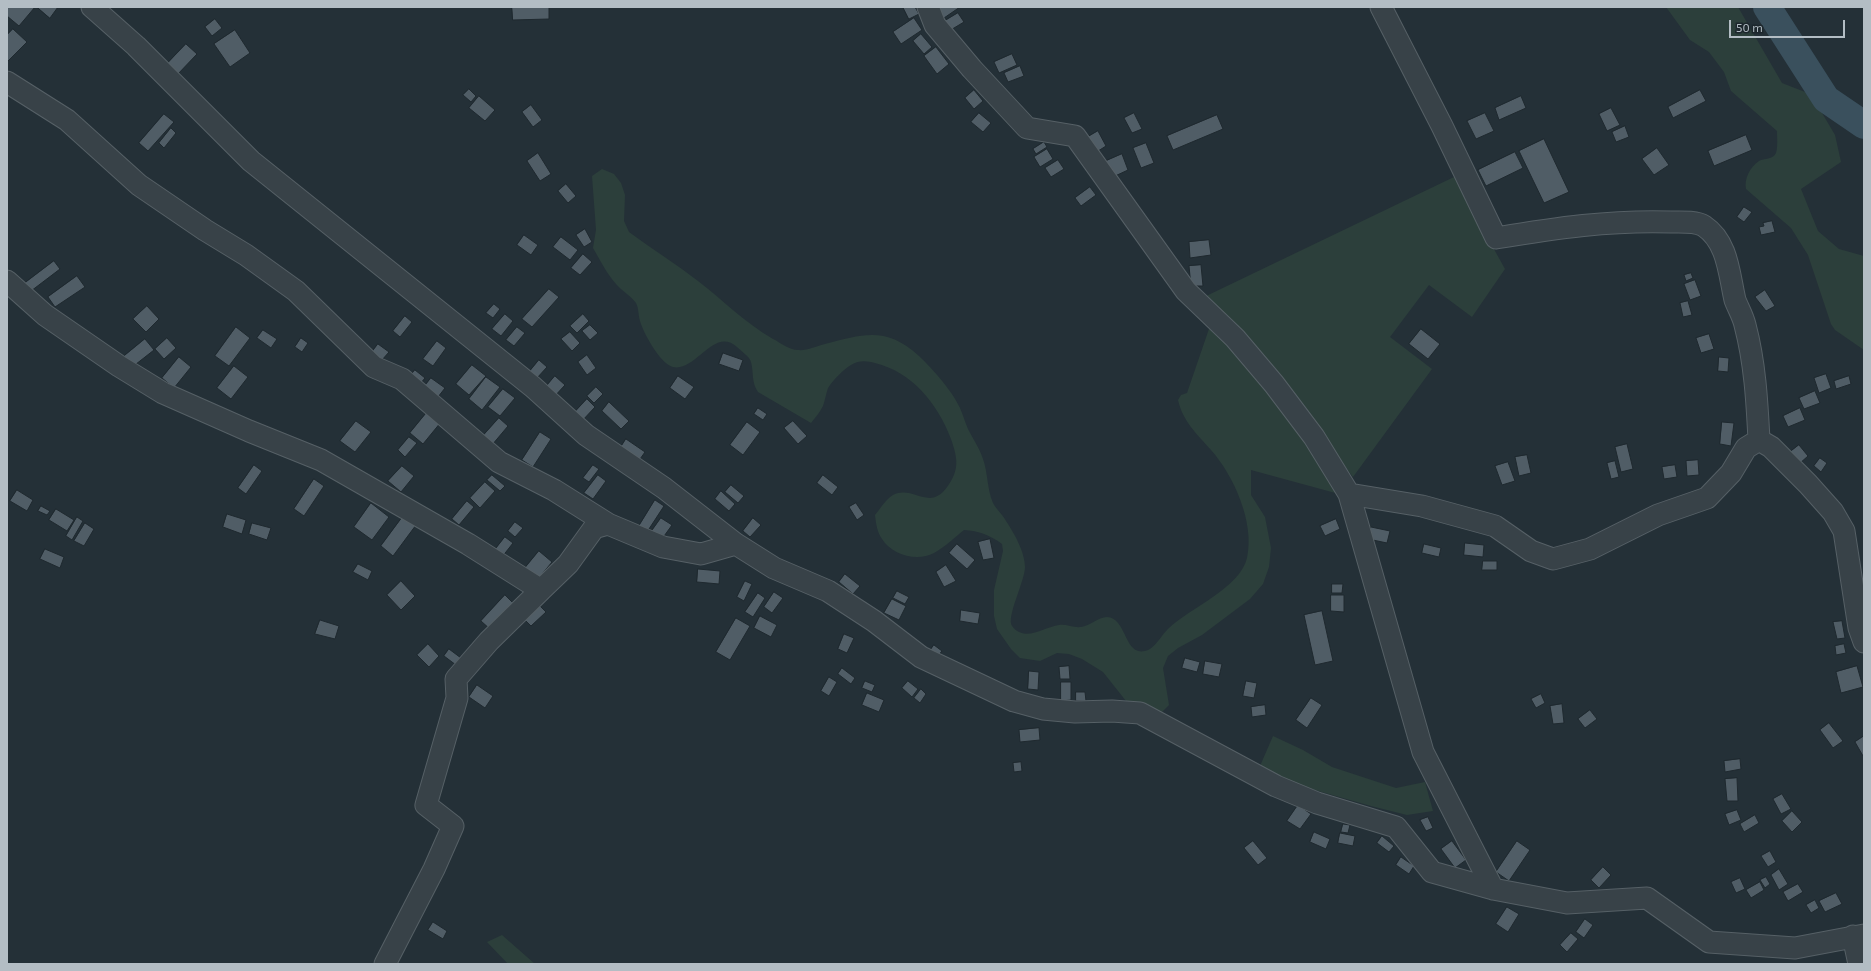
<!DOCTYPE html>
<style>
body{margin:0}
#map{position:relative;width:1871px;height:971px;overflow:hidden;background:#243037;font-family:"Exo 2",sans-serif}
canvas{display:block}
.frame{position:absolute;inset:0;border:8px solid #b3bdc4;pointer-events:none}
.scale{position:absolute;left:1729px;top:20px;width:116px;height:18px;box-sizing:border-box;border:2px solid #b3bdc4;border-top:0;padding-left:5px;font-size:12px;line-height:14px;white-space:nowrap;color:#b3bdc4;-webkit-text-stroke:3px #1d272d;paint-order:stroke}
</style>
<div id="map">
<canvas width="1871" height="971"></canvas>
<div class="frame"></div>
<div class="scale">50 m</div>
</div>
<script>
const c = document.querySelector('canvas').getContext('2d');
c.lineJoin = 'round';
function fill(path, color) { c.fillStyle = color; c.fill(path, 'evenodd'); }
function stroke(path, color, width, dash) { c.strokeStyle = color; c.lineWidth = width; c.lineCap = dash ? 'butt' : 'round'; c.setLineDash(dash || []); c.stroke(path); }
fill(new Path2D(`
 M1666 7H1738L1782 83 1805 92 1815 101 1835 135 1841 162 1801 189 1818 231 1839 249 1864 256V350L1835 330 1831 324 1808 255 1791 228 1746 189C1744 179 1750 167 1759 161 1764 158 1773 160 1776 153 1778 147 1777 137 1777 131L1731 91 1724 72 1709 52 1690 40Z
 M602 169 614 174 621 183 625 195 624 221 629 232C652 249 676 264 698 281 724 301 744 322 773 339 781 343 789 350 798 350 806 351 817 346 825 344 864 334 886 326 919 356 932 368 953 392 960 408 963 415 965 422 968 429 973 439 980 449 983 459 988 473 987 489 993 503 996 509 1003 515 1006 521 1014 533 1025 552 1025 567 1025 581 1006 617 1012 626 1025 643 1044 627 1059 625 1066 624 1074 628 1081 627 1090 626 1098 617 1107 617 1127 618 1124 656 1145 651 1155 649 1162 634 1169 628 1190 608 1240 588 1247 558 1255 523 1234 476 1211 450 1197 434 1183 422 1178 400L1181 395 1187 393 1211 323 1271 387 1339 494 1251 470V495L1265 517 1271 548 1269 567 1263 584 1250 599 1202 635 1178 648 1168 656 1163 668 1169 705 1160 714 1137 708 1126 701 1103 672 1082 659 1069 654 1057 653 1040 661 1020 658 1011 649 997 629 994 616V590L1003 551 1002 544C990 535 979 531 964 530 955 537 945 547 934 553 917 562 892 555 882 539 877 532 876 523 875 515 880 509 886 499 893 495 915 484 931 516 951 481 960 466 956 454 951 439 938 404 912 372 875 363 867 361 859 360 851 365 843 370 833 380 828 388 826 394 825 400 823 406 820 412 815 418 811 423L758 392C751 382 754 373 751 362 750 357 741 351 737 347 714 326 696 372 673 367 660 364 643 332 640 321 638 314 639 309 636 303 631 296 622 291 616 284 607 274 600 260 593 248L596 230 592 176Z
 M1454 177 1505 269 1472 317 1429 285 1390 337 1432 369 1353 477 1281 384 1202 298Z
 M1273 736 1303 750 1332 767 1396 788 1425 782 1433 811 1407 815 1371 806 1290 783 1260 766Z
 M502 935 535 964H508L487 942Z`), '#2c3f3b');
stroke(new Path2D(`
 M1767 7 1826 99 1864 125`), '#3a505d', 28);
const building = new Path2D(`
 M7 7H35L19 26 7 16Z
 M37 7H58L50 18Z
 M512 7H549V19L513 20Z
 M903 7H915L919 14 909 19Z
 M937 7H960L944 18Z
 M958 13 964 22 949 31 943 22Z
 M914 18 922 30 901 44 893 32Z
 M215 19 222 28 212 36 205 27Z
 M13 29 27 42 7 62V35Z
 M235 30 250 53 230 67 214 44Z
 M921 34 932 47 924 54 913 41Z
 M186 44 197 54 177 75 166 65Z
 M936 47 949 64 937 74 924 56Z
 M1012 54 1017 65 999 73 994 62Z
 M1020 66 1024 76 1008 82 1004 73Z
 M469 89 476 96 471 102 463 95Z
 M974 90 983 101 974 109 965 98Z
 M1700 90 1706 101 1673 118 1668 107Z
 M479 96 495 110 485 121 469 108Z
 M1521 96 1526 108 1499 120 1495 108Z
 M531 105 542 120 533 127 522 112Z
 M1611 108 1620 125 1607 131 1599 114Z
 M979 113 991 123 983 132 971 122Z
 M1134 113 1142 129 1132 133 1124 118Z
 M1485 113 1494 131 1476 139 1467 121Z
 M164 114 174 122 148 151 139 143Z
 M1217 115 1223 129 1173 150 1167 136Z
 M1625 126 1629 137 1616 142 1612 132Z
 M171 128 176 133 164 148 159 143Z
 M1098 131 1106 146 1095 153 1086 138Z
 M1746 135 1752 150 1714 166 1708 151Z
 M1544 139 1569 192 1544 203 1519 151Z
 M1044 142 1047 147 1036 154 1033 149Z
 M1146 143 1154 163 1141 168 1133 148Z
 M1657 148 1669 165 1654 175 1642 159Z
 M1047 149 1053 159 1040 167 1034 157Z
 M1515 152 1523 168 1486 186 1478 170Z
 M538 153 551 174 540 181 527 161Z
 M1122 154 1128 170 1113 177 1106 161Z
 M1058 160 1064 169 1051 177 1045 168Z
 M566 184 576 196 568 203 558 191Z
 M1090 187 1096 195 1081 206 1075 198Z
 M1744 207 1752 212 1744 222 1737 217Z
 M1772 221 1775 232 1761 235 1759 227 1764 226 1763 223Z
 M585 229 592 242 584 247 576 235Z
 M524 235 538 245 531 255 517 245Z
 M561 237 578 250 570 260 553 247Z
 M1209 240 1211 255 1190 258 1189 242Z
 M583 254 592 262 580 275 571 268Z
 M54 261 60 269 31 291 25 283Z
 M1201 265 1203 286H1191L1189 266Z
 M1691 273 1693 278 1686 281 1684 275Z
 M77 276 85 287 55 307 48 297Z
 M1695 280 1701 296 1690 300 1684 284Z
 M549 289 559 297 532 327 522 319Z
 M1765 290 1775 306 1766 311 1755 297Z
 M1688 301 1692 315 1683 317 1680 303Z
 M494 304 500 309 493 318 486 313Z
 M147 306 159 319 146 332 133 319Z
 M505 314 513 321 501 336 492 329Z
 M583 314 589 321 577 333 570 326Z
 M405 316 412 322 400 337 393 331Z
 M590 325 598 333 590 340 582 331Z
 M236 327 250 338 229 366 215 356Z
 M517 327 525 333 514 346 506 340Z
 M1421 329 1440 344 1428 359 1409 344Z
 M263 330 277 339 271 348 257 338Z
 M570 332 580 343 572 351 561 339Z
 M1709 334 1714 349 1701 353 1696 338Z
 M167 338 176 348 164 359 155 349Z
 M301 338 308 343 302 352 295 347Z
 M145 339 154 350 131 368 123 357Z
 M437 341 446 348 433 366 423 359Z
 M378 344 389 352 382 360 372 352Z
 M723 353 743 360 739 371 719 364Z
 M587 355 596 368 587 375 578 362Z
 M179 357 191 367 174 388 162 378Z
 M1719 357 1729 358 1728 372 1718 371Z
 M539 360 547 367 537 378 530 371Z
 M472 365 486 376 469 395 456 384Z
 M234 366 248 377 231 399 217 388Z
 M415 370 425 378 420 384 410 376Z
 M1826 374 1831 388 1819 393 1814 378Z
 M555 376 565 385 553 398 544 389Z
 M678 376 694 387 685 399 670 388Z
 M1849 376 1851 384 1836 389 1834 381Z
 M486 377 500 387 482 410 469 399Z
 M431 378 445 388 438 397 424 387Z
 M596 387 603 394 594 403 587 396Z
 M503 389 515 398 500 416 488 407Z
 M1815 391 1820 403 1804 409 1799 398Z
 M587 399 595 407 582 421 574 413Z
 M609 402 629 421 621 429 602 411Z
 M758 408 767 414 763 420 754 414Z
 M1800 408 1805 420 1788 427 1783 416Z
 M428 411 441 422 423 444 410 433Z
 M499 418 508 426 492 445 482 437Z
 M356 421 371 432 355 452 340 441Z
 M793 421 807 436 798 444 784 428Z
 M747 422 760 432 743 455 730 445Z
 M1722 422 1734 423 1731 446 1720 444Z
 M540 432 551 439 533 467 522 460Z
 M409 437 417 443 405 457 398 450Z
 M626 439 645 452 638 462 619 450Z
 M1627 444 1633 469 1621 472 1615 447Z
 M1799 445 1808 456 1799 464 1790 452Z
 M1527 455 1531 473 1519 476 1515 457Z
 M1820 458 1827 463 1821 472 1814 466Z
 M1698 460 1699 475 1687 476 1686 461Z
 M1615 461 1619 477 1611 479 1607 463Z
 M1508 462 1515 481 1502 485 1495 466Z
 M254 465 262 471 246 494 238 488Z
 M593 465 599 469 589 482 583 478Z
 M1675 465 1677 477 1664 479 1662 467Z
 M402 466 414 476 401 492 388 481Z
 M492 475 505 486 500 491 487 480Z
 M598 475 606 481 593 499 584 493Z
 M823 475 838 487 832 495 817 483Z
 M314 479 324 486 304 516 294 509Z
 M485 482 495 491 480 508 470 498Z
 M731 485 744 496 738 503 725 492Z
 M17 490 33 500 27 511 10 501Z
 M721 491 735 504 729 511 715 499Z
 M655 500 664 506 647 532 639 526Z
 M467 501 474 507 459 525 452 519Z
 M371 503 389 517 372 540 354 527Z
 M856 503 864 515 857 520 849 507Z
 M41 506 50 511 47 515 38 511Z
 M56 509 74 520 67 531 49 520Z
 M227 514 246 520 242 534 223 527Z
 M404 515 416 525 393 556 381 546Z
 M77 517 83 521 72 540 66 536Z
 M661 518 672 525 662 539 651 532Z
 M753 518 761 525 750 537 743 531Z
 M1336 519 1340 529 1325 536 1320 526Z
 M515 522 523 528 515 537 508 531Z
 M85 523 94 529 84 546 74 541Z
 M252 523 271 528 267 540 249 534Z
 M1371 527 1390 531 1387 543 1368 539Z
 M505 537 513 543 502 557 494 551Z
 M990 539 994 558 983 560 978 542Z
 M1465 543 1484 545 1483 557 1464 555Z
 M957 544 975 560 967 569 949 553Z
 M1424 544 1441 548 1439 557 1422 553Z
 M45 549 64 557 60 568 40 559Z
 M539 551 552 562 538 579 525 568Z
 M1483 561H1497V570H1482Z
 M358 564 372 571 368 580 353 572Z
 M946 565 956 581 944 587 936 572Z
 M698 569 720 571 719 584 697 582Z
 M845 574 860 586 853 594 839 582Z
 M401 581 415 596 401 610 387 595Z
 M745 581 752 584 744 601 737 597Z
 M1332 584H1343L1342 593H1332Z
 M897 591 909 597 905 604 893 598Z
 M774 592 783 598 772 613 764 607Z
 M758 593 765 598 753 617 745 612Z
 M505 595 515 605 491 630 481 621Z
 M1331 595H1344V612L1331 611Z
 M892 599 906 606 899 620 884 613Z
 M538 604 546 612 531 626 523 618Z
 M961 610 980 613 978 624 960 621Z
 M1322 611 1333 661 1315 665 1304 615Z
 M760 616 777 625 771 637 754 628Z
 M736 618 750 626 730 660 716 652Z
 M320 620 339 626 335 639 315 634Z
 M1842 621 1845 638 1837 639 1833 622Z
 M844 634 854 638 847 653 838 649Z
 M428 644 439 656 429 667 417 655Z
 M1844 644 1846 653 1836 655 1835 646Z
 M934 645 942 651 936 658 929 652Z
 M449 649 461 658 456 665 444 656Z
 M1185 658 1200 662 1197 672 1182 668Z
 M1205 661 1222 664 1219 677 1203 674Z
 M1069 666 1070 679H1060L1059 667Z
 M1857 666 1863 687 1841 693 1836 672Z
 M842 668 855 678 851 684 838 674Z
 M1029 671 1039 672 1038 690 1028 689Z
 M829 677 837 682 829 696 821 691Z
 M865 681 875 685 872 692 862 688Z
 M908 681 918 689 912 697 902 688Z
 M1246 681 1257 683 1254 698 1243 696Z
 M1061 682H1071V700L1061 701Z
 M477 685 493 696 485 708 469 697Z
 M921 689 926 694 920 703 914 698Z
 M1076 692H1085L1086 701H1076Z
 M867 693 884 700 879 712 862 705Z
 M1541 694 1545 703 1536 708 1531 699Z
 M1311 698 1322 705 1307 728 1296 720Z
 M1562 704 1564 723 1553 724 1550 706Z
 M1265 705 1266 715 1252 717 1251 707Z
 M1590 710 1597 719 1585 728 1578 719Z
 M1829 723 1843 741 1833 748 1820 730Z
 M1039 728 1040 740 1020 742 1019 730Z
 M1864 736V755L1863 756 1855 742Z
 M1740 759 1741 769 1725 772 1724 761Z
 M1021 762 1022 771 1014 772 1013 763Z
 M1737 778 1738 801H1727L1725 779Z
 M1782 794 1791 809 1781 814 1773 799Z
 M1298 805 1311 814 1300 829 1287 821Z
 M1737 810 1741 820 1729 825 1725 814Z
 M1792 811 1802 822 1792 832 1782 821Z
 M1755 815 1759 823 1744 832 1740 824Z
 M1428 817 1433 828 1426 831 1420 820Z
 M1343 824 1350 825 1348 833 1341 832Z
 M1314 832 1330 839 1326 849 1310 842Z
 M1340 833 1355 836 1353 846 1338 843Z
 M1382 836 1394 846 1389 852 1377 843Z
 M1253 841 1267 858 1258 865 1244 848Z
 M1452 841 1466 860 1455 868 1441 849Z
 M1517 841 1530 850 1509 881 1496 872Z
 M1770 851 1776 862 1768 867 1761 856Z
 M1401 857 1414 866 1409 874 1396 865Z
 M1603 867 1611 875 1599 888 1591 880Z
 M1779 869 1788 884 1779 890 1771 875Z
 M1766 877 1770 884 1765 888 1760 880Z
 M1740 878 1745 889 1736 893 1731 882Z
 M1760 882 1764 890 1751 898 1746 890Z
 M1798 884 1803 892 1788 901 1783 892Z
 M1836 893 1842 904 1825 912 1819 901Z
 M1815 900 1819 908 1811 913 1806 905Z
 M1507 907 1519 914 1508 932 1496 924Z
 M1585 919 1593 925 1584 938 1576 932Z
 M433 922 447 931 443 939 428 930Z
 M1571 933 1578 939 1567 952 1560 945Z`);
fill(building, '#505d66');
stroke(building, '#1f292f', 1);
const minor = new Path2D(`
 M92 7 136 46 251 161 533 387 586 435 664 488 736 544 774 568 828 591 874 621 921 657 1014 701 1043 709 1075 712 1112 711 1140 713 1276 786 1317 803 1396 827 1432 872 1493 889 1567 903 1647 898 1709 942 1795 948 1864 935
 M928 7 935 25 972 69 1027 128 1075 136 1186 291 1235 338 1274 384 1314 437 1349 494 1423 752 1493 889
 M1381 7 1442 126 1496 238C1556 228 1610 220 1671 222 1680 222 1696 221 1704 226 1728 242 1729 274 1735 300 1738 308 1743 316 1745 325 1755 363 1757 401 1759 440
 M7 82 67 120 139 185 205 230 246 255 296 291 374 367 402 379 499 462 554 490 608 524
 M7 281 45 315 119 366 163 393 249 431 321 460 468 544 541 590 568 564 594 528 608 524 663 547 701 554 736 544
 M1349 494 1422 506 1495 526 1531 551 1553 559 1590 549 1658 515 1707 498 1731 473 1746 448 1759 440 1771 447 1808 484 1833 512 1844 531 1859 628 1864 642
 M1853 936 1859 964
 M385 964 434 869 453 826 426 805 457 698 456 679 489 641 541 590`);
stroke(minor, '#566066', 23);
stroke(minor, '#384248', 21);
</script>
